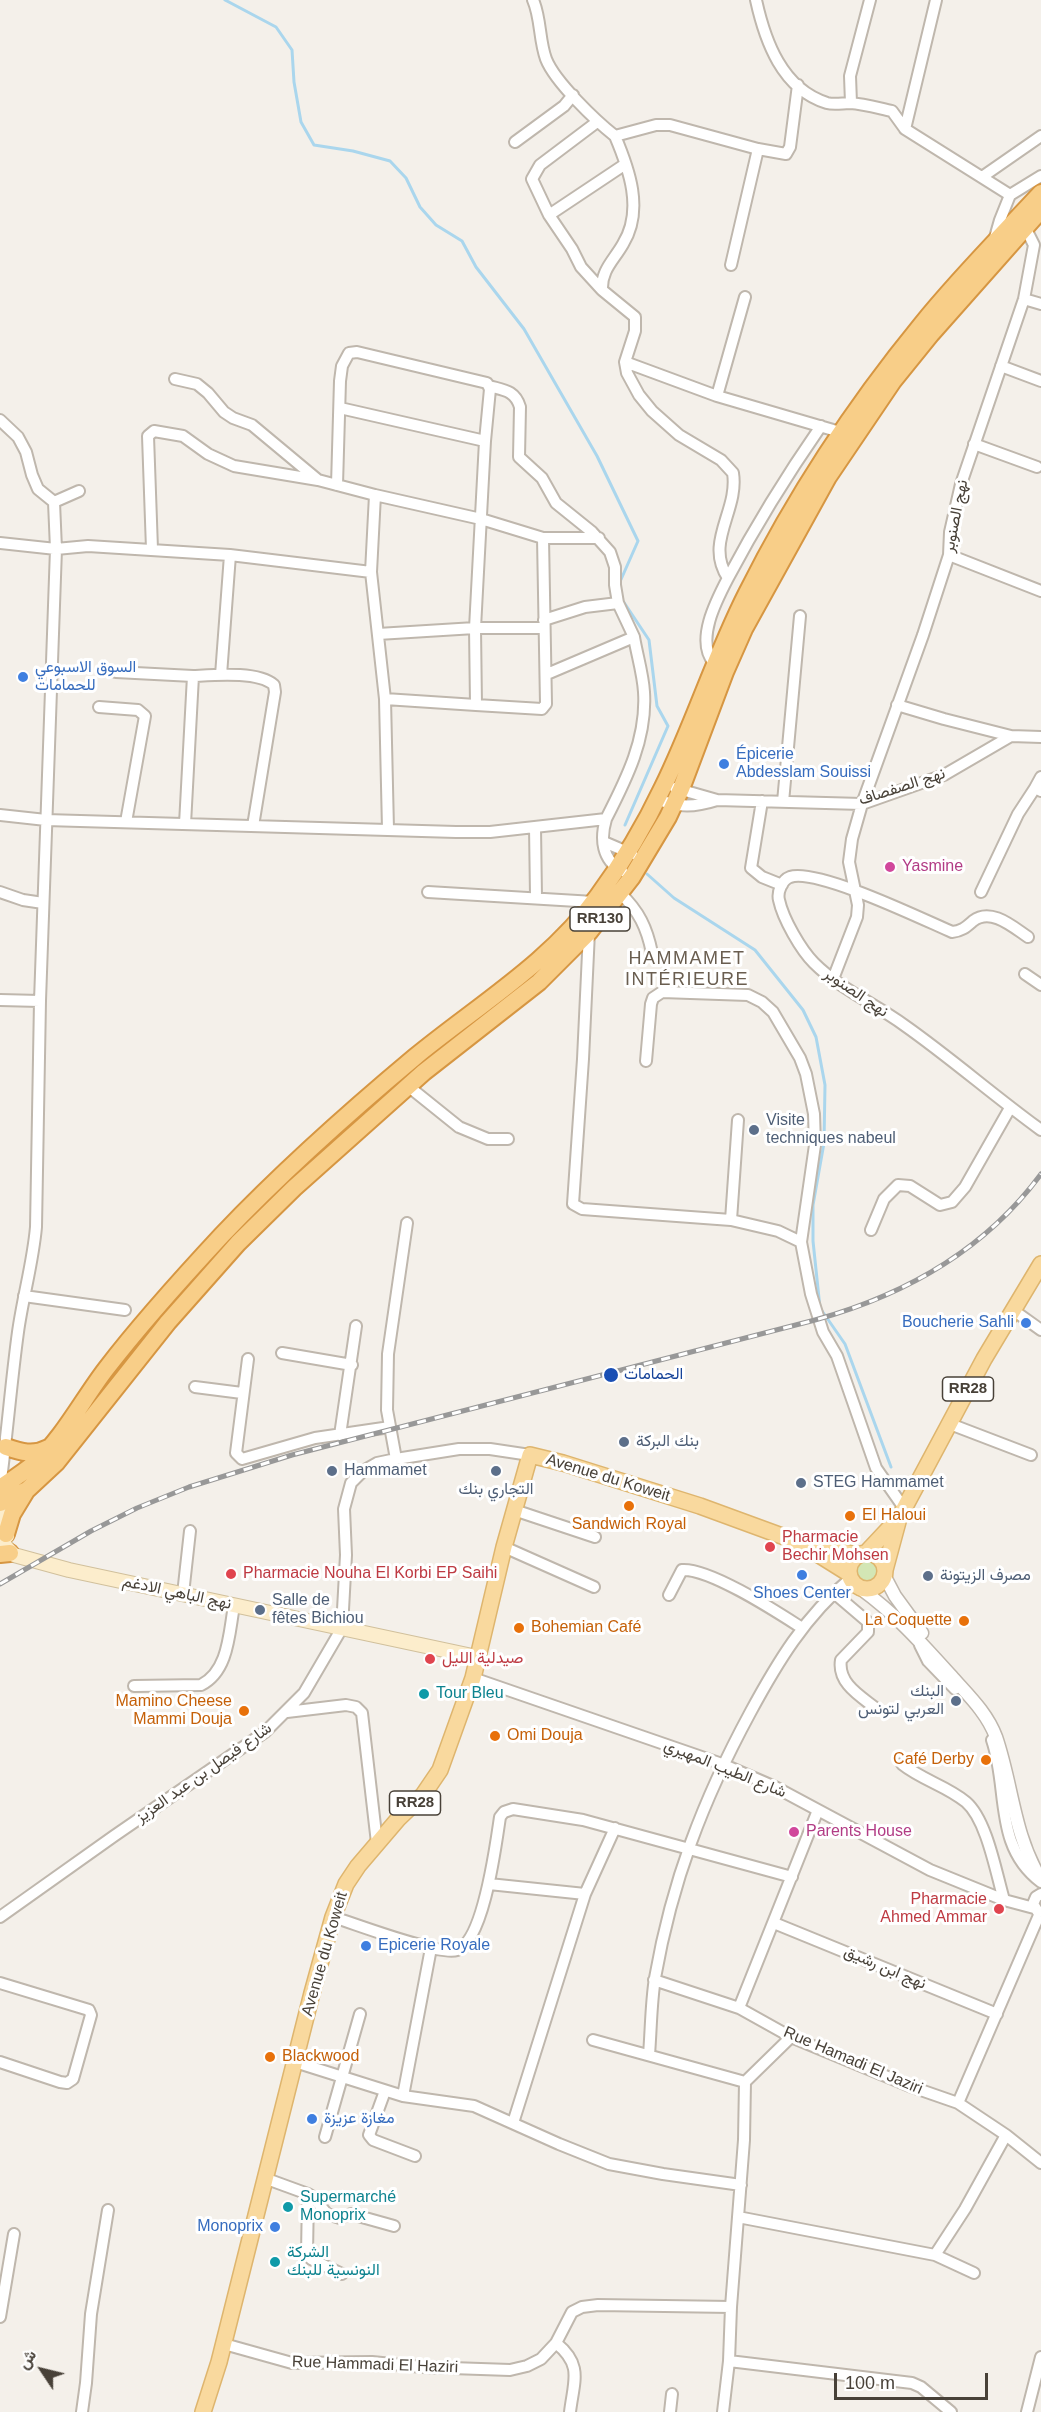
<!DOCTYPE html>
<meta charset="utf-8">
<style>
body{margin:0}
#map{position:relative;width:1041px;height:2412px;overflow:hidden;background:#f4f0ea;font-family:Helvetica,Vazirmatn,sans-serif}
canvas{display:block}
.north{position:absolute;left:12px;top:2340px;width:60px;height:60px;-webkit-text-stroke:4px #fff;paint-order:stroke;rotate:305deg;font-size:16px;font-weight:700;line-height:24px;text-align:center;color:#484138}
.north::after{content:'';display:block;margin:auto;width:21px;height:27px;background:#484138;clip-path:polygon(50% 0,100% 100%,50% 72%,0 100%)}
.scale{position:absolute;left:834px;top:2373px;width:154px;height:27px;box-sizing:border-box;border:3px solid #484138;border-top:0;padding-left:8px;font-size:18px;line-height:21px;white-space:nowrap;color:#484138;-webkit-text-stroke:4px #fff;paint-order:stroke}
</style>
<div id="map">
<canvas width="1041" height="2412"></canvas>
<div class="north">ش</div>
<div class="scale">100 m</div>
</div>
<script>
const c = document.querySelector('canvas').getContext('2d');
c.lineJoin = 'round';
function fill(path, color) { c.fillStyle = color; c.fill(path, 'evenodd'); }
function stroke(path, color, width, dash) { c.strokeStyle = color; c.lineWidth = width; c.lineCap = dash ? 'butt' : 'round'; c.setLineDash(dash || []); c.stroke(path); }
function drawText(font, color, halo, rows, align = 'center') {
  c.font = font + ' Helvetica,Vazirmatn,sans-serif'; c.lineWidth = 6; c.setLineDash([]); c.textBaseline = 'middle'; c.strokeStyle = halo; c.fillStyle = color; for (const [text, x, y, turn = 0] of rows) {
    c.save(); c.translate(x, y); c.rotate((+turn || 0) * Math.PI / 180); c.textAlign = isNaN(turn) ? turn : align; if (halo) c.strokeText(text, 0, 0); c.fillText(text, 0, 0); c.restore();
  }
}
fill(new Path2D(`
 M856 1572a11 11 0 1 1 22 0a11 11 0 1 1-22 0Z`), '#d3e6b5');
stroke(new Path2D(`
 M225 0 276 27 292 50 294 82 301 122 314 145 353 151 390 161 406 178 420 207 436 225 462 241 476 267 524 329 597 456 638 541 619 584
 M621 598 649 640 657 706 668 726 625 825
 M647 874 674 898 755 950 803 1010 816 1037 825 1085 824 1143 813 1205V1241L820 1308 845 1344 891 1467`), '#aad6ed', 3);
const minor = new Path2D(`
 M533 0C541 18 539 40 546 59 555 82 596 121 615 136
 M756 0C765 41 782 89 827 103 834 105 843 103 850 103 864 104 878 108 892 111L905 129
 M936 0 905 129 1010 195
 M851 103 850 76 870 0
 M597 122 540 165 532 179 549 215 572 249 581 267 602 290
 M515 142 564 106 573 95
 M982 177 1041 136
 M549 215 624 165
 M994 241 1000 220 1010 195 1041 176
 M731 265 758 149
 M1024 299 1041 304
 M625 362 717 396 840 432
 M1001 366 1041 381
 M175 379 197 384 208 393 224 412 233 418 252 425 318 480 375 495 371 572 385 699 388 829
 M489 386C503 390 515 390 520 407L519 457 542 478 556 503 592 532 610 552 615 567V585L618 603 634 637
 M717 396 745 297
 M340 408 485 441 475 628 476 705 385 699
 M0 420 18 437 26 452 32 475 38 489 54 502
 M974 444 1037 467
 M337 485 340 381 342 366 349 353 357 352 487 383 490 389 485 441
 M375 495 481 519 543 538 546 704 542 709 476 705
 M543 538H599
 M0 543 56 549 88 546 230 555 221 675
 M152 549 148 436 154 431 183 436 208 454 234 466 318 480
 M230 555 371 572
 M949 555 1041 591
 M728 578C756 525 787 475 821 426
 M544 620 585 607 618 603
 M378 634 475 628H544
 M714 663C695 641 716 601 728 578 704 542 739 511 733 473L721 460 679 435 652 411 639 395 627 373 625 362 635 331V317L602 290C601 270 614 260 623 244 644 210 629 169 615 136L656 125H670L758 149 786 154 790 147 798 85
 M116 672 193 676 185 824
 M547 674 634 637C637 655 643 674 644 692 647 738 627 778 606 819
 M193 676C214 675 258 671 274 685L275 692 253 826
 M897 705 944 719 1011 736
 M99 707 138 710 145 716 126 822
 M675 788 717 800 862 804 944 775 1011 736 1041 737
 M1041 791 1035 788 1041 777
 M657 799C679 808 695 807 717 800
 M762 801 751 868 762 877 782 885
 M783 802 800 616
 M0 815 46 820 456 832H490L606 819C600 839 602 860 622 871
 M535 827 536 897
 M604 842 632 854
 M0 892 23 900 43 903
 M428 892 594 902
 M981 892 1018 814 1035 788
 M620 893C639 911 647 928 652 953
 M589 932 583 1059 573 1204 582 1209 731 1220 778 1231 801 1242
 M1028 937C1013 927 991 907 973 921 966 927 962 931 952 932 922 919 817 868 790 877 782 880 777 892 779 900 783 919 801 950 814 963 840 989 875 1004 904 1025 951 1058 994 1096 1041 1130
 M1025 974 1041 985
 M833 979 857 917 858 905 849 862 852 839 862 804 923 635 949 555 950 532 961 484 1024 299 1034 245 1025 227
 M0 1000 40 1001
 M646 1061 651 1004 653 998 662 992 748 995 762 1002 773 1012 800 1058 806 1074 814 1114 815 1145 801 1242 811 1294 823 1332 837 1356 876 1468 904 1508
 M408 1086 459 1127 488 1139H508
 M731 1220 738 1120
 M871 1230 884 1199 898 1185 910 1186 940 1205 952 1202 965 1187 1010 1108
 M24 1296 125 1310
 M1013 1310 1041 1330
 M282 1353 352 1365
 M248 1359 236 1453 242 1459 315 1438 390 1427
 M195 1387 242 1393
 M950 1424 1031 1455
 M340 1435 356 1326
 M396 1459 387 1410 388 1354 407 1223
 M0 1487C7 1436 11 1383 18 1332 23 1296 33 1262 36 1227L40 1001 56 549 54 502 79 491
 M514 1510 595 1537
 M504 1547 594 1587
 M834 1593 868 1622V1632L841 1660C837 1684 862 1697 878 1710
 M183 1594 190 1531
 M669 1595 682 1570C710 1568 777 1612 802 1628
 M920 1645 928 1661 955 1689
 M473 1678 722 1764 775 1787 930 1870 1004 1900 1034 1908
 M134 1686 201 1685C229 1671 229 1632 234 1606
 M287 1712 346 1705 356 1707 362 1713 377 1843
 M992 1740C1009 1789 993 1846 1041 1882
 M902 1764C922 1780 947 1786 966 1802 987 1820 996 1873 1004 1900
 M489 1884 585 1894
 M1038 1912 1033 1904 1036 1897 1041 1894
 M0 1917 114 1836 265 1732 304 1693 342 1628 346 1555 344 1509 351 1483 363 1471 377 1463 396 1459 459 1449H490L530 1455
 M333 1917C356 1924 439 1956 457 1950 484 1941 496 1843 500 1817L504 1812 513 1809 583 1820 792 1877
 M774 1923 997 2014
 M654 1980 739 2008 791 2037 912 2087 958 2103 1006 2135 1041 2163
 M0 1983 89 2010 91 2015 73 2079 67 2083 60 2082 0 2062
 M739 2008 818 1810
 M593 2040 745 2082
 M649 2055C651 2030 651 2003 655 1978 672 1881 703 1800 750 1713 777 1663 805 1616 850 1579
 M295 2062 403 2096 474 2106 559 2144 609 2164 663 2174 741 2185
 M385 2091 369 2135 373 2140 415 2156
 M403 2096 431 1948
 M958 2103 1040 1913
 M513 2123 585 1894 615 1828
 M325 2137 360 2014
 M267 2179 308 2194 313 2197 327 2214 340 2218 351 2214 394 2226
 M308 2194 307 2254 311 2259 342 2274
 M738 2217 935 2255 974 2273
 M935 2255 965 2209 1006 2135
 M0 2317 14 2234
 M556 2343C583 2365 574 2380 570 2412
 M224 2344 292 2363 372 2362 422 2367 510 2370 527 2366 541 2359 556 2343 572 2312 582 2307 598 2305 731 2307
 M729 2361 912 2383 921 2387 951 2412
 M82 2412 86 2383 91 2314 108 2210
 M670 2412 672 2394
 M723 2412 729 2361 731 2307 744 2140 745 2082 791 2037
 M1027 2412 1041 2357`);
const tertiary = new Path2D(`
 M885 1577 895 1596 922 1633
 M861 1589C897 1615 923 1645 953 1678 969 1696 987 1713 996 1737 1013 1787 1013 1833 1041 1880`);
const secondary = new Path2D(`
 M0 1505 7 1536
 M0 1541 14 1555 69 1570 477 1657`);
const primary = new Path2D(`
 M808 1548 848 1573
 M849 1571a18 18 0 1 1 36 0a18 18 0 1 1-36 0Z
 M866 1553 897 1520
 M885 1570 899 1518 984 1359 1041 1264
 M203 2412 219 2362 312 1993 333 1917 346 1884 358 1866 399 1818 423 1795 440 1770 473 1678 504 1547 530 1455 563 1463 700 1506 801 1543 858 1555`);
const trunk = new Path2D(`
 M6 1447C21 1452 33 1456 48 1448
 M0 1488C12 1480 24 1472 35 1463 63 1438 83 1399 106 1369 142 1322 182 1278 222 1235 282 1172 348 1113 415 1057 477 1006 551 962 598 896 623 862 645 825 663 787 694 724 715 656 747 593 795 497 854 407 922 324 959 278 1001 236 1041 193
 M0 1503 27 1490 56 1463 168 1322 238 1243 294 1188 424 1072 539 982 589 932 632 877 668 817 681 789 725 672 744 629 828 477 893 381 931 334 1041 210
 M6 1534 12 1514 26 1491
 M0 1554 10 1553`);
stroke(minor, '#bfb7ad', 14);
stroke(tertiary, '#bfb7ad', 15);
stroke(secondary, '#d1c09c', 16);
stroke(primary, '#deb56e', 18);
stroke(trunk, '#d69642', 20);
stroke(minor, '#fff', 10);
stroke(tertiary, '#fff', 12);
stroke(secondary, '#fcedcc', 14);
stroke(primary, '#f9d99e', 15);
stroke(trunk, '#f8ce88', 16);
const rail = new Path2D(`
 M0 1584 91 1531 137 1508 189 1487 292 1455 815 1320C905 1295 985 1250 1041 1174`);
stroke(rail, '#989898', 5);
stroke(rail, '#fff', 3, [9]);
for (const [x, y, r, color] of [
 [23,677,6,"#3f7fe0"],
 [724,764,6,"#3f7fe0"],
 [890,867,6,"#d1479c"],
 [754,1130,6,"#5c6f8a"],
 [1026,1323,6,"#3f7fe0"],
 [611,1375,8,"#1a4fb4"],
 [624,1442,6,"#5c6f8a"],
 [332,1471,6,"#5c6f8a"],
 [496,1471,6,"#5c6f8a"],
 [801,1483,6,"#5c6f8a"],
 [629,1506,6,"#e8710a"],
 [850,1516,6,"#e8710a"],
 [770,1547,6,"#e0444e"],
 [231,1574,6,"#e0444e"],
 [802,1575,6,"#3f7fe0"],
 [928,1576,6,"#5c6f8a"],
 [260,1610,6,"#5c6f8a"],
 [964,1621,6,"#e8710a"],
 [519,1628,6,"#e8710a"],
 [430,1659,6,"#e0444e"],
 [424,1694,6,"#0f9aa8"],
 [956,1701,6,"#5c6f8a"],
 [244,1711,6,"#e8710a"],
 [495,1736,6,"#e8710a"],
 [986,1760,6,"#e8710a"],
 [794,1832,6,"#d1479c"],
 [999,1909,6,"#e0444e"],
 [366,1946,6,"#3f7fe0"],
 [270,2057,6,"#e8710a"],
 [312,2119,6,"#3f7fe0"],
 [288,2207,6,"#0f9aa8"],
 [275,2227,6,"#3f7fe0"],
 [275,2262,6,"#0f9aa8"]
]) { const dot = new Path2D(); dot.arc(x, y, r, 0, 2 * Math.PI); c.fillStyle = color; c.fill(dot); stroke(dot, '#fff', 2); }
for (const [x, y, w] of [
 [600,919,60],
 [968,1389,51],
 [415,1803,51]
]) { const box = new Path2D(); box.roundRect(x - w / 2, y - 12, w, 24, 4.5); c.fillStyle = '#fff'; c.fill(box); stroke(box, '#484138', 1.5); }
drawText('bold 15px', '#484138', null, [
 ["RR130",600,919],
 ["RR28",968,1389],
 ["RR28",415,1803]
]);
drawText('16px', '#484138', '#fff', [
 ["نهج الصنوبر",956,516,-79],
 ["نهج الصفصاف",902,787,-18],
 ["نهج الصنوبر",856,993,34],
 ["Avenue du Koweit",608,1478,17],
 ["نهج الباهي الادغم",177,1593,12],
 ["شارع الطيب المهيري",725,1769,22],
 ["شارع فيصل بن عبد العزيز",204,1773,-35],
 ["Avenue du Koweit",325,1954,-74],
 ["نهج ابن رشيق",885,1968,23],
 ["Rue Hamadi El Jaziri",853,2061,23],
 ["Rue Hammadi El Haziri",375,2365,2]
]);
drawText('16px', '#366cbe', '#fff', [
 ["السوق الاسبوعي",35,668],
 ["للحمامات",35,686],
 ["Épicerie",736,755],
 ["Abdesslam Souissi",736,773],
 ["Boucherie Sahli",1014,1323,"right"],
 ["Shoes Center",802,1594,"center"],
 ["Epicerie Royale",378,1946],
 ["مغازة عزيزة",324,2119],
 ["Monoprix",263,2227,"right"]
], 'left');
drawText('16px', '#b23c85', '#fff', [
 ["Yasmine",902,867],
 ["Parents House",806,1832]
], 'left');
drawText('16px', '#4e5e75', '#fff', [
 ["Visite",766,1121],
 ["techniques nabeul",766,1139],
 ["بنك البركة",636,1442],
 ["Hammamet",344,1471],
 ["STEG Hammamet",813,1483],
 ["التجاري بنك",496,1490,"center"],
 ["مصرف الزيتونة",940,1576],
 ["Salle de",272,1601],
 ["fêtes Bichiou",272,1619],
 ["البنك",944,1692,"right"],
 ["العربي لتونس",944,1710,"right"]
], 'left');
drawText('16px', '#164399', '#fff', [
 ["الحمامات",624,1375]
], 'left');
drawText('16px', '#c56008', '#fff', [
 ["El Haloui",862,1516],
 ["Sandwich Royal",629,1525,"center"],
 ["La Coquette",952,1621,"right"],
 ["Bohemian Café",531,1628],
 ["Mamino Cheese",232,1702,"right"],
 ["Mammi Douja",232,1720,"right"],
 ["Omi Douja",507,1736],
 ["Café Derby",974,1760,"right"],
 ["Blackwood",282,2057]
], 'left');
drawText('16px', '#be3a42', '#fff', [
 ["Pharmacie",782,1538],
 ["Bechir Mohsen",782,1556],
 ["Pharmacie Nouha El Korbi EP Saihi",243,1574],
 ["صيدلية الليل",442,1659],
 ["Pharmacie",987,1900,"right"],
 ["Ahmed Ammar",987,1918,"right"]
], 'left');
drawText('16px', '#0d838f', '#fff', [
 ["Tour Bleu",436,1694],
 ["Supermarché",300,2198],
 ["Monoprix",300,2216],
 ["الشركة",287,2253],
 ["النونسية للبنك",287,2271]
], 'left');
c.letterSpacing = '1.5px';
drawText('18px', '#6a5e50', '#fff', [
 ["HAMMAMET",687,959],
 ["INTÉRIEURE",687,980]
]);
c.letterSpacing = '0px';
</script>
